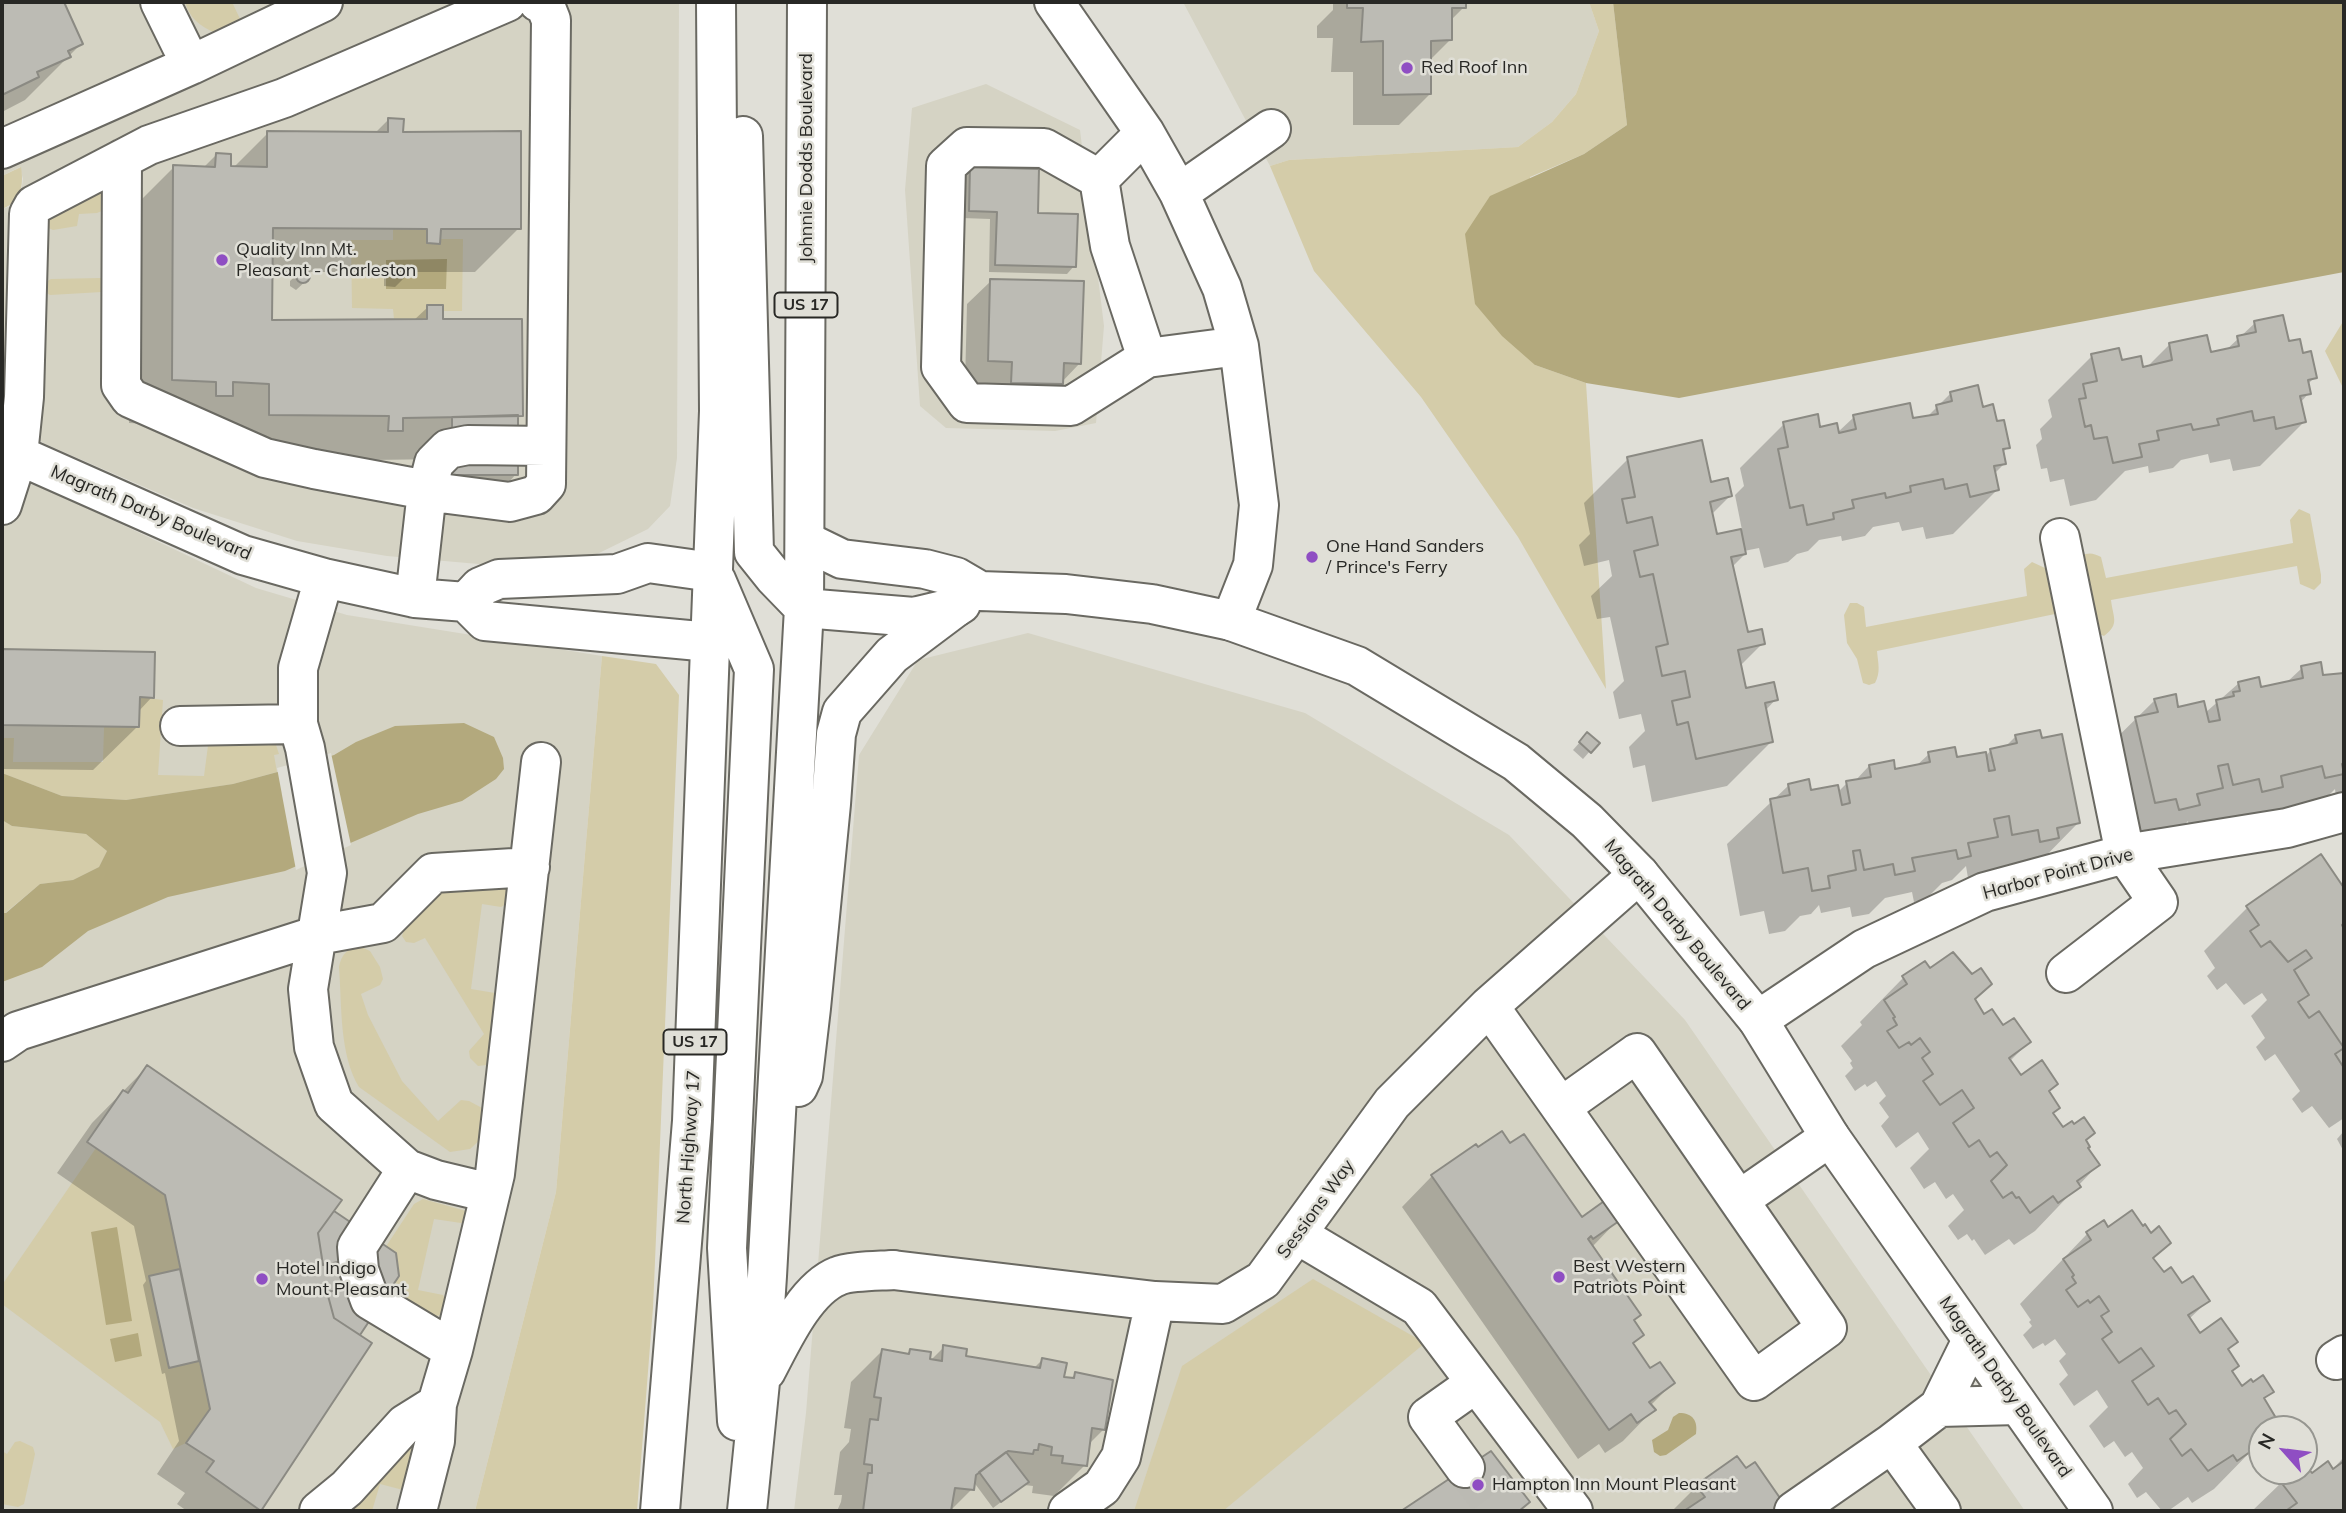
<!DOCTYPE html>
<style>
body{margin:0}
#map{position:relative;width:2346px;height:1513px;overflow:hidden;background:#e0dfd7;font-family:Mulish,sans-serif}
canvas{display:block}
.frame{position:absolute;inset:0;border:4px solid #282825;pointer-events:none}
.north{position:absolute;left:2248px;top:1415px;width:70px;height:70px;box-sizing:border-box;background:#e0dfd7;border:2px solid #969690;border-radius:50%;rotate:298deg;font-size:19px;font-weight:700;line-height:28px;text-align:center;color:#282825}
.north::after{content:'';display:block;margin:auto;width:24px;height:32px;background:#8f4ec3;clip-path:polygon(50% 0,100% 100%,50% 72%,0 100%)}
</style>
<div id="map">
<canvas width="2346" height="1513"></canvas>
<div class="frame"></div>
<div class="north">N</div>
</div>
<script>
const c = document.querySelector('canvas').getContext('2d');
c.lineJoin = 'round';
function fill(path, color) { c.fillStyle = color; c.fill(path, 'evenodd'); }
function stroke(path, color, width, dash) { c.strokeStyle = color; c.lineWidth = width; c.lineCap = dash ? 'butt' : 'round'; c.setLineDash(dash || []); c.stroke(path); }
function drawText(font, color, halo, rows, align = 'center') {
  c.font = font + ' Mulish,sans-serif'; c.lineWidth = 5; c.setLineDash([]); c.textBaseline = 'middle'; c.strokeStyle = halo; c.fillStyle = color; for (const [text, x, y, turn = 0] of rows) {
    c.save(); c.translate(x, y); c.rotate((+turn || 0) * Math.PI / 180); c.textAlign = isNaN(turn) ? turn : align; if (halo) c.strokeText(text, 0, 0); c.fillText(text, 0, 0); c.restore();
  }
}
fill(new Path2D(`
 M2 2H679L677 458 670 506 648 529 593 556 513 567 387 556 297 541 193 508 45 444 2 416V209L11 206 21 193 23 179 20 167 2 176Z
 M1183 2H1589L1599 31 1576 94 1552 122 1518 147 1289 160 1270 166Z
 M986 84 1080 130 1104 326 1096 423 1055 431 946 428 920 406 905 190 912 108Z
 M2 475 49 490 256 588 347 615 602 656 556 1192 475 1511H2Z
 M1028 633 1305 713 1509 835 1685 1020 2025 1511H794L806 1413 859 755 918 660Z`), '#d5d3c4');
fill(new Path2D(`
 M185 2H232L241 21 215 33C200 26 190 19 185 2Z
 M1589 2H1613L1627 125 1584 154 1530 177 1535 365 1586 383 1606 689 1518 537 1421 397 1314 271 1270 166 1289 160 1518 147 1552 122 1576 94 1599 31Z
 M21 167C24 186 21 202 2 209V176Z
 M100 192 105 197 104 210 97 213 79 214 77 226 53 230 46 227 44 217Z
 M393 229H427L428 243 440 244V239H463L462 311H443V305H427V319H394L393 309 352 308 351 240H393Z
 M101 278 105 279V290L102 292 50 295 45 292 44 283 51 279Z
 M2344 320V390L2325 351Z
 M2299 509 2310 514 2321 575V583L2314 590 2300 584 2297 566 2111 600C2113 618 2120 624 2104 636L2097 633 2081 556C2089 552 2093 553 2101 557L2106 578 2293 543 2290 520Z
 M2032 562 2045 568 2055 614 1877 651C1878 663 1881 672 1875 683L1869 685 1863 683 1857 659 1847 643 1844 615 1850 603H1857L1864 607 1866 627 2027 596 2024 569Z
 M602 656 656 664 679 695 653 1308 637 1511H475L556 1192Z
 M140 697 163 700 158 775 204 776 209 738 275 742 279 754 274 755 277 772 233 784 126 800 62 796 2 773V738H14L13 762H103L104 727H138Z
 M2 820 12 826 86 834 107 851 99 867 73 880 40 884 5 913H2Z
 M501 887 507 890 506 904 501 907 482 904 471 989 495 993 499 999 490 1061 486 1065 478 1066 470 1058 469 1051 484 1034 425 938 414 943 406 942 402 936 407 921 427 900 448 888Z
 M359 946 370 951 380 967 383 979 380 985 361 994 368 1015 402 1081 438 1121 461 1100 469 1101 482 1108 486 1123 483 1137 470 1149 450 1152 359 1087C339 1054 342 1005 339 967 342 954 346 950 359 946Z
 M96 1148 165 1195 180 1269 149 1276 170 1368 199 1361 210 1409 186 1443 173 1449 160 1422 2 1304V1285Z
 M423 1199 466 1211V1220L461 1223 434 1219 418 1290 443 1295C447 1303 446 1308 440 1315L429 1318 406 1301 381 1278V1254L414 1204Z
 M1313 1279 1425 1343 1223 1511H1134L1182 1366Z
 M20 1441 33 1447 35 1454 24 1504 18 1507 2 1504V1451L7 1454 15 1442Z
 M412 1443 418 1447 407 1491 380 1484 372 1511H342Z`), '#d4cca9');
fill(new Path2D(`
 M1613 2H2344V272L1679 398 1586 383 1535 365 1502 336 1475 304 1465 234 1490 196 1584 154 1627 125Z
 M447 259 446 289H386V260Z
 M464 723 494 737 503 758 504 769 496 779 462 801 418 814 285 871 168 897 88 931 42 967 2 982V913H6L40 884 73 880 99 867 107 851 86 834 12 826 2 820V773L62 796 126 800 233 784 285 770 334 755 356 742 395 726Z
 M117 1227 132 1321 106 1325 91 1232Z
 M138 1333 142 1356 115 1362 110 1339Z
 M1679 1413C1693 1413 1698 1421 1696 1434L1666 1455 1660 1456 1654 1452 1652 1440 1668 1430 1673 1417Z`), '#b3a97d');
fill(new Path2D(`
 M331 753 351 845 296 870 277 768Z`), '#e0dfd7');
fill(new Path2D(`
 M2 2H62L81 44 25 100 2 112Z
 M1333 2H1464V7L1450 21V40L1429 61 1430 94 1399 125H1353V72H1331L1333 38H1317V26L1333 10Z
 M389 119 401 134 519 228 475 272H410L395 287 384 286V272H309L308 279 296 290 290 286V281L300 272H271L270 322 413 321 428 307 521 415 516 420V474L509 482 446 481V459L371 460 173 439V425L129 423 130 211 174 167 203 168 216 155 229 168H233L268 133 374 134Z
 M971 169 1036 215 1074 266 1067 274 989 272 990 219 962 218 963 176Z
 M991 281 1080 363 1038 407 965 384 967 304Z
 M2255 323 2302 355 2315 377 2307 385 2309 393 2300 403 2304 422 2260 466 2233 471 2230 459 2210 463 2208 454 2181 460 2173 468 2149 473 2148 466 2125 471 2096 500 2070 506 2064 479 2050 482 2047 468 2041 469 2036 445 2042 439 2040 429 2052 417 2048 400 2092 356 2142 369 2146 368 2169 345 2209 354 2225 351Z
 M1951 393 1982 409 1996 423 2008 447 2002 453 2005 463 1994 474 1997 490 1953 534 1926 539 1923 527 1902 531 1899 522 1873 527 1865 536 1842 541 1841 536 1819 540 1808 551 1797 554 1788 562 1764 568 1759 548 1744 551 1745 554 1732 567 1746 634 1763 643 1740 666 1745 690 1776 699 1765 711 1771 742 1727 786 1652 802 1645 765 1633 768 1629 747 1645 731 1641 714 1619 719 1613 692 1624 681 1610 617 1597 619 1591 596 1612 576 1609 560 1584 566 1579 545 1590 534 1584 503 1628 459 1710 484 1730 496 1711 515 1716 536 1742 530 1735 495 1744 486 1740 468 1784 424 1837 433 1854 417 1912 420 1926 418Z
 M2 651 153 654 152 697 138 712 137 727 93 770 2 769Z
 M2302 668 2322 677 2344 674V795L2336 797 2335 789 2323 801 2281 821 2279 809 2189 827 2188 821 2178 831 2135 853 2092 762 2155 700 2177 709 2205 713 2239 683 2259 690 2285 684Z
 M1587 734 1590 751 1583 759 1573 750Z
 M2016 736 2078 823 2035 867 1968 878 1966 866 1952 880 1942 883 1925 900 1914 902 1912 892 1885 898 1869 914 1852 917 1850 907 1821 913 1819 905 1811 914 1800 916 1785 931 1769 934 1764 911 1740 916 1727 844 1789 785 1809 792H1838L1847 783 1854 782 1869 766 1894 771 1916 766 1929 754 1955 759 1985 757 1991 750 2004 748Z
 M2320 857 2344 892V925L2341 928 2344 932V1118L2329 1128 2312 1106 2302 1113 2292 1099 2300 1091 2275 1054 2265 1061 2256 1047 2265 1038 2251 1016 2267 1000 2262 993 2244 1005 2226 983 2217 990 2207 976 2215 968 2204 951 2248 907Z
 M1929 970 1973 1000 1984 1016 2029 1042 2010 1061 2021 1077 2047 1092 2051 1114 2062 1130 2084 1141 2086 1149 2098 1165 2035 1231 2014 1245 2009 1239 1985 1255 1974 1239 1972 1241 1967 1234 1958 1240 1948 1226 1964 1210 1953 1194 1946 1199 1935 1182 1924 1189 1910 1168 1929 1149 1918 1132 1896 1148 1881 1126 1889 1117 1879 1103 1886 1096 1876 1081 1867 1087 1865 1084 1855 1091 1845 1076 1853 1068 1850 1063 1852 1061 1841 1046 1862 1025 1860 1022 1903 978Z
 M147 1067 331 1211 395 1254 359 1334 259 1511H187L177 1504 185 1493 157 1474 179 1441 165 1373 162 1374 143 1285 146 1281 134 1226 57 1173 92 1123Z
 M2344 1131V1152L2337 1139Z
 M1510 1146 1581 1219H1619L1592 1247 1642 1335 1632 1345 1650 1371 1673 1383 1650 1406 1653 1410 1623 1441 1605 1453 1599 1444 1578 1459 1402 1207 1432 1176 1477 1150Z
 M2108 1229 2150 1235 2169 1243 2152 1259 2163 1275 2208 1301 2189 1319 2199 1335 2236 1342 2226 1351 2230 1372 2241 1388 2272 1392 2263 1400 2276 1423 2270 1429H2262V1437L2256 1443 2257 1445 2214 1489 2192 1503 2188 1497 2168 1511H2162L2146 1492 2137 1498 2128 1484 2143 1468 2132 1452 2125 1457 2114 1441 2104 1448 2089 1426 2108 1407 2097 1390 2074 1406 2059 1384 2068 1375 2059 1361 2066 1354 2055 1339 2045 1346 2043 1343 2033 1349 2023 1335 2032 1326 2029 1322 2031 1320 2020 1304 2087 1234Z
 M944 1347 964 1357 1034 1368 1042 1360 1062 1378 1070 1380 1076 1373 1104 1429 1088 1445 1085 1465 1054 1496 1032 1493 1033 1486 1024 1485 993 1508 973 1481 972 1489 950 1511H837L841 1502 842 1495H834L840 1452 849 1442 851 1429 844 1428 851 1382 882 1351 906 1355 910 1351 927 1364Z
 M1490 1453 1528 1502 1519 1511H1404Z
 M2344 1457V1511H2252L2282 1482 2297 1471H2304V1466L2311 1475 2332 1470Z
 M1697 1486 1787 1511H1672Z`), '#0003');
const building = new Path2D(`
 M2 2H64L83 44 68 51 71 57 37 72 39 77 2 95Z
 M1347 2H1466V8H1452V40L1431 41V94L1383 95V41L1361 42 1363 8H1347Z
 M388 118 404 119 403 132 521 131V229H441L440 244 427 243V229L273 228 272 320 427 319V305H443V319H522L523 416 403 418V431H388L389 416 269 415V384L233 382V396H216V382L172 380 173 165 215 167 216 153 231 154V166L267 167V131L388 132Z
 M970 167 1039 169 1038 213 1078 214 1076 267 995 265 997 212 969 211Z
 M296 276a7 7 0 1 1 14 0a7 7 0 1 1-14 0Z
 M990 279 1084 281 1081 364 1064 363 1063 384 1011 383 1012 362 988 361Z
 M2283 315 2289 341 2300 339 2303 353 2311 351 2317 378 2308 380 2311 394 2300 396 2306 422 2276 429 2274 417 2254 421 2252 411 2217 419 2219 425 2193 430 2191 424 2157 431 2159 440 2139 444 2142 457 2113 463 2107 437 2094 439 2091 425 2085 427 2079 399 2086 398 2083 384 2097 381 2091 354 2119 348 2122 360 2141 356 2143 367 2172 360 2169 343 2207 335 2211 352 2239 346 2237 336 2256 332 2254 321Z
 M1978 385 1983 407 1993 404 1997 421 2004 420 2010 448 2003 449 2006 464 1994 466 1999 490 1970 497 1967 484 1945 489 1943 479 1910 486 1911 492 1886 498 1885 493 1852 500 1854 508 1833 513 1834 519 1807 525 1803 505 1790 508 1778 449 1788 447 1783 422 1818 414 1820 427 1837 423 1839 433 1856 429 1853 415 1910 403 1913 418 1938 414 1936 405 1952 401 1950 392Z
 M518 415V475H452V417Z
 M1702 440 1711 482 1728 478 1732 496 1710 502 1717 534 1741 529 1746 554 1731 557 1748 632 1762 629 1765 644 1738 650 1746 688 1774 682 1778 700 1765 703 1773 742 1696 759 1688 722 1677 725 1672 701 1690 697 1685 671 1662 676 1656 647 1668 644 1653 574 1640 577 1634 551 1658 545 1652 517 1627 523 1622 499 1635 497 1627 457Z
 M2 649 155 652 154 698 140 697 139 727 2 725Z
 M2321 662 2323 675 2344 673V763L2342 764 2344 774 2325 778 2322 766 2281 776 2283 787 2262 792 2259 779 2233 785 2228 764 2218 766 2223 788 2197 794 2200 805 2179 810 2176 799 2155 803 2135 717 2158 712 2154 699 2176 694 2178 707 2204 701 2209 722 2220 720 2216 700 2234 696 2233 692 2240 691 2238 682 2259 677 2261 687 2303 678 2301 666Z
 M2040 730 2042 738 2062 734 2080 823 2057 828 2059 838 2040 842 2038 830 2012 835 2009 816 1994 819 1998 837 1968 843 1971 856 1958 859 1956 850 1912 858 1915 871 1895 875 1893 864 1864 870 1860 850 1853 851 1856 870 1828 876 1830 888 1812 891 1808 868 1783 873 1770 799 1790 795 1788 784 1809 779 1811 790 1838 785 1842 805 1850 803 1846 781 1871 777 1869 765 1894 760 1895 769 1930 762 1928 752 1955 747 1957 757 1986 752 1989 771 1995 770 1990 749 2017 743 2015 735Z
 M1587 732 1600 743 1591 753 1579 742Z
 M2321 854 2344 888V923L2342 925 2344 929V1068L2335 1054 2344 1048 2319 1011 2309 1018 2298 1002 2309 995 2294 970 2312 958 2306 950 2288 962 2270 941 2261 947 2250 931 2259 925 2246 906Z
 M1953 952 1972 974 1981 968 1992 984 1975 999 1984 1014 1992 1009 2003 1025 2014 1018 2031 1042 2009 1058 2021 1075 2042 1060 2058 1084 2049 1091 2060 1108 2053 1113 2063 1127 2072 1121 2074 1124 2084 1117 2095 1133 2086 1140 2090 1147 2088 1148 2100 1165 2077 1181 2081 1187 2058 1203 2053 1196 2030 1213 2019 1197 2016 1198 2012 1192 2003 1198 1991 1181 2007 1165 1997 1152 1990 1157 1979 1140 1969 1147 1953 1123 1974 1108 1962 1090 1940 1105 1923 1081 1933 1074 1922 1058 1930 1052 1920 1038 1911 1045 1909 1042 1899 1048 1887 1031 1897 1025 1893 1018 1895 1017 1884 1000 1907 984 1902 976 1925 961 1930 968Z
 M147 1065 342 1200 318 1233 323 1265 338 1262 343 1289 327 1292 334 1318 372 1343 261 1511 206 1472 214 1461 186 1443 210 1409 165 1195 87 1142 123 1090 128 1093Z
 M1502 1131 1510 1143 1524 1134 1582 1217 1607 1199 1622 1219 1593 1239 1591 1236 1588 1239 1641 1315 1634 1320 1644 1335 1633 1343 1650 1368 1660 1362 1675 1383 1649 1402 1656 1410 1637 1423 1631 1414 1609 1430 1431 1175 1476 1144 1478 1147Z
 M2132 1210 2143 1226 2145 1224 2151 1233 2159 1226 2171 1243 2153 1258 2164 1272 2171 1267 2182 1283 2193 1276 2210 1301 2188 1315 2200 1333 2221 1318 2238 1342 2228 1349 2239 1366 2232 1371 2242 1386 2251 1379 2253 1382 2263 1375 2274 1392 2264 1398 2279 1423 2270 1429H2262V1435L2255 1439 2260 1445 2237 1461 2233 1455 2208 1471 2191 1449 2182 1456 2170 1439 2186 1424 2176 1410 2169 1414 2158 1398 2148 1405 2132 1381 2154 1366 2141 1348 2119 1363 2102 1339 2112 1332 2101 1316 2109 1311 2099 1296 2090 1303 2088 1300 2078 1307 2066 1290 2076 1283 2072 1277 2074 1275 2063 1259 2091 1240 2086 1232 2104 1220 2108 1227Z
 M334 1211 396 1253 399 1276 360 1335 334 1318 327 1292 343 1289 338 1262 323 1265 318 1233Z
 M180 1269 199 1361 169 1368 149 1276Z
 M943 1345 967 1349 966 1356 1040 1368 1042 1358 1067 1363 1064 1377 1074 1378 1075 1372 1113 1380 1105 1430 1092 1428 1087 1466 1062 1463 1063 1456 1051 1455 1052 1447 1039 1444 1038 1450H1034L1033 1454 1008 1451 976 1475 974 1490 955 1488 951 1511H863L868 1473H872V1465L864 1464 870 1419 878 1420 881 1398 874 1397 882 1349 909 1354 910 1349 931 1352 930 1359 942 1361Z
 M1491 1451 1530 1502 1519 1511H1401Z
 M1006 1452 1029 1482 1001 1502 979 1472Z
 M1737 1456 1746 1468 1755 1462 1789 1511H1684L1705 1497 1696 1485Z
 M2328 1461 2333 1469 2344 1461V1511H2288L2287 1510 2297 1503 2280 1481 2294 1471H2304V1463L2312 1473Z`);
fill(building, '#bcbbb4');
stroke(building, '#8b8a83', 2);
stroke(new Path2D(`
 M1465 1468 1497 1511`), '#bbbab3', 38, [38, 19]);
const minor = new Path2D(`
 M160 2 191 65
 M1054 2 1145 133 1179 193 1222 288 1239 346 1259 505 1253 565 1231 621
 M1145 133 1099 179 1044 148 967 147 946 166 941 367 967 403 1071 406 1147 358 1239 346
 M2 149 191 65 323 2
 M122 159 121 385 130 398 265 458 314 469 448 494 510 502 536 495 546 484 551 20 545 5 538 2
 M1099 179 1110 246 1147 358
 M1179 193 1271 129
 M2 450 18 455 243 555 324 578 415 598 466 602 485 621 710 642
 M2 505 18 455 24 397 29 214 34 205 149 145 284 98 507 2
 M2060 538 2125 854 2158 902 2066 973
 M324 578 298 668V724L305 748 327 873 308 989 314 1047 334 1104 407 1169 436 1180 490 1193
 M415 598 427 491 434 463 448 449 468 445 546 446
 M466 602 480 587 499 579 617 574 648 563 712 572
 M180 726 298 724
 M1489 1006 1754 1381 1827 1328 1637 1053 1561 1107
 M1758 1020 1864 949 1985 892 2125 854 2287 828 2344 812
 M2 1042 18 1031 318 935 383 923 433 873 530 867
 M407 1169 357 1247 359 1270 370 1300 453 1350
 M1739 1200 1830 1137
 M1298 1235 1419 1307 1573 1511
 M893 1270 1155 1301 1223 1304 1263 1280 1392 1103 1489 1006 1639 874
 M1972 1340 1939 1407 2018 1405
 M2336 1360 2344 1355
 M1939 1407 1892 1443 1941 1511
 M1465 1468 1428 1417 1476 1383
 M319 1511 347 1488 405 1424 437 1404
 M417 1511 435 1441 437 1404 453 1350 495 1174 541 762
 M1068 1511 1102 1487 1121 1457 1155 1301
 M1794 1511 1892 1443`);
const major = new Path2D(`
 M805 541 842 559 925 569 956 577 980 591 1066 594 1152 604 1231 621 1357 666 1516 762 1587 821 1639 874 1758 1020 1830 1137 2093 1511
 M804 608 914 617 956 607 961 604`);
const highway = new Path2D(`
 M743 136 754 552 774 577 804 608
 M716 580 754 669 727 1248 737 1421
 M798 1087 803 1076 811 1008 831 804 836 734 842 712 892 655 956 607
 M766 1371C782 1341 805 1289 838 1276 849 1271 879 1271 893 1270
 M660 1511 692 1121 719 411 716 2
 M747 1511 760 1382 767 1276 804 608 807 2`);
stroke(minor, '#6a6962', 42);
stroke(major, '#6a6962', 42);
stroke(highway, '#6a6962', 42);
stroke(minor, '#fff', 38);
stroke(major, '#fff', 38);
stroke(highway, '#fff', 38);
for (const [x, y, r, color] of [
 [1407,68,7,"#8f4ec3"],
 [222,260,7,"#8f4ec3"],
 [1312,557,7,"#8f4ec3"],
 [1559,1277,7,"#8f4ec3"],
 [262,1279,7,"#8f4ec3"],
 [1478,1485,7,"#8f4ec3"]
]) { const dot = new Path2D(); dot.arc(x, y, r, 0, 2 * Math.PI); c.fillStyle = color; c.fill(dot); stroke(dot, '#e0dfd7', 2.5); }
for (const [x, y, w] of [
 [806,305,63],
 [695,1042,63]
]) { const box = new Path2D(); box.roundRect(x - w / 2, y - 12.5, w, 25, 5); c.fillStyle = '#e0dfd7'; c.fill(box); stroke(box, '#282825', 2); }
drawText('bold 16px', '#282825', null, [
 ["US 17",806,305],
 ["US 17",695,1042]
]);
drawText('18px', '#282825', '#e0dfd7', [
 ["Red Roof Inn",1421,68],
 ["Quality Inn Mt.",236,250],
 ["Pleasant - Charleston",236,271],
 ["One Hand Sanders",1326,547],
 ["/ Prince's Ferry",1326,568],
 ["Best Western",1573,1267],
 ["Patriots Point",1573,1288],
 ["Hotel Indigo",276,1269],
 ["Mount Pleasant",276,1290],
 ["Hampton Inn Mount Pleasant",1492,1485]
], 'left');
drawText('18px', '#282825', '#e0dfd7', [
 ["Johnnie Dodds Boulevard",807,158,-90],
 ["Magrath Darby Boulevard",151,513,23],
 ["Harbor Point Drive",2058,874,-15],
 ["Magrath Darby Boulevard",1677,925,50],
 ["North Highway 17",689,1147,-86],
 ["Sessions Way",1316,1209,-54],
 ["Magrath Darby Boulevard",2005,1387,55]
]);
</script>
